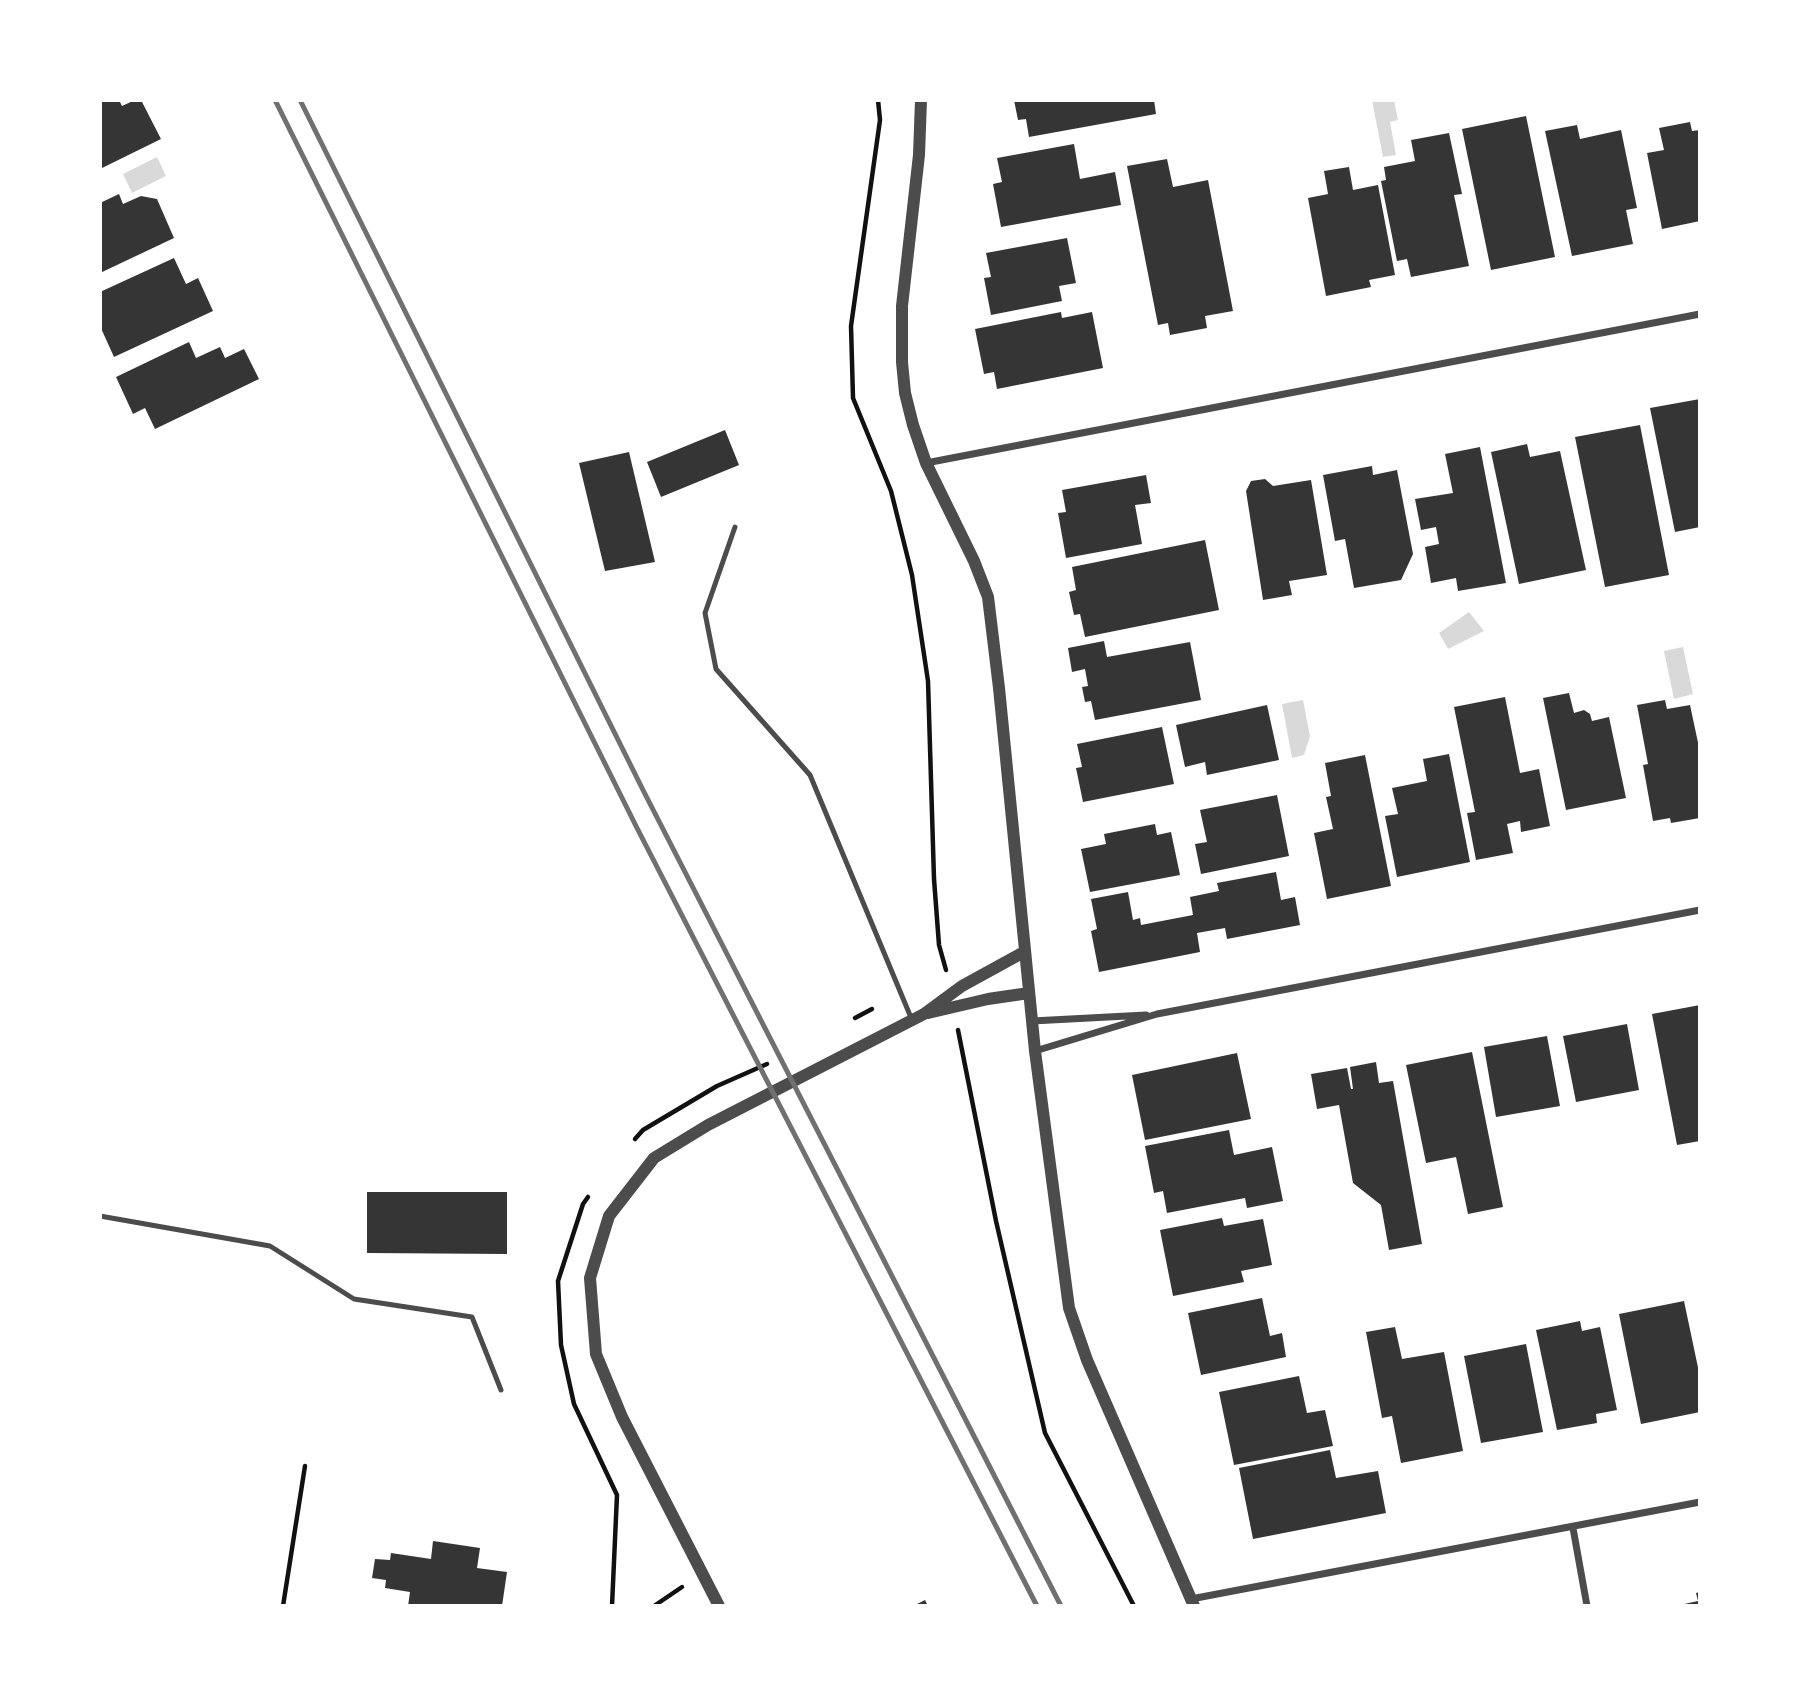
<!DOCTYPE html>
<style>
body{margin:0}
#map{position:relative;width:1800px;height:1706px;overflow:hidden;background:#fff;font-family:"PT Sans",sans-serif}
canvas{display:block}
.frame{position:absolute;inset:0;border:102px solid #fff;pointer-events:none}
</style>
<div id="map">
<canvas width="1800" height="1706"></canvas>
<div class="frame"></div>
</div>
<script>
const c = document.querySelector('canvas').getContext('2d');
c.lineJoin = 'round';
function fill(path, color) { c.fillStyle = color; c.fill(path, 'evenodd'); }
function stroke(path, color, width, dash) { c.strokeStyle = color; c.lineWidth = width; c.lineCap = dash ? 'butt' : 'round'; c.setLineDash(dash || []); c.stroke(path); }
fill(new Path2D(`
 M1372 100H1394L1398 120 1390 122 1396 155 1383 157Z
 M157 157 166 176 132 193 123 174Z
 M1469 612 1484 631 1448 649 1439 633Z
 M1683 647 1693 694 1674 699 1664 651Z
 M1303 700 1310 736 1304 755 1292 758 1282 704Z`), '#d9d9d9');
fill(new Path2D(`
 M100 100H119L122 106 135 100H141L161 139 100 169Z
 M1014 100H1154L1156 114 1029 137 1026 119 1018 120Z
 M1526 116 1555 257 1491 270 1462 129Z
 M1690 122 1692 131 1700 130V221L1662 229 1647 153 1664 150 1659 128Z
 M1577 125 1580 139 1621 130 1637 208 1626 210 1633 244 1572 256 1545 131Z
 M1449 133 1462 194 1454 195 1469 266 1411 277 1407 259 1397 261 1381 181 1386 180 1384 167 1415 161 1411 140Z
 M1074 144 1080 179 1115 172 1121 205 1001 227 993 184 1002 182 997 158Z
 M1167 159 1173 187 1208 180 1233 311 1205 316 1207 328 1170 335 1168 323 1158 325 1127 166Z
 M1349 167 1353 190 1378 185 1395 275 1369 280 1371 287 1326 296 1308 198 1328 194 1324 171Z
 M119 194 123 204 141 196 157 199 174 238 100 273V203Z
 M1067 238 1076 283 1059 286 1062 301 991 315 984 278 991 277 986 253Z
 M174 258 186 284 198 278 213 311 114 357 100 326V292Z
 M1061 312 1062 318 1092 312 1103 368 997 389 994 372 984 374 975 329Z
 M189 342 196 358 220 347 225 358 244 349 259 379 155 429 145 408 133 414 116 377Z
 M1700 399V527L1675 532 1650 408Z
 M1640 425 1669 575 1605 587 1575 437Z
 M725 430 739 465 661 497 647 462Z
 M1527 444 1530 457 1560 451 1586 570 1519 584 1491 452Z
 M1480 447 1506 583 1458 591 1456 578 1431 583 1425 547 1439 544 1436 527 1421 530 1415 499 1453 493 1445 454Z
 M629 452 655 562 605 571 579 463Z
 M1372 466 1373 475 1397 470 1413 554 1401 580 1354 588 1345 539 1335 541 1323 475Z
 M1146 475 1151 503 1135 505 1142 544 1066 558 1058 513 1066 512 1062 490Z
 M1265 479 1273 486 1311 480 1327 575 1289 581 1292 595 1263 600 1246 491 1251 481Z
 M1205 540 1219 610 1085 637 1080 614 1074 615 1069 592 1076 590 1072 567Z
 M1104 641 1107 657 1190 642 1201 700 1095 720 1091 701 1085 702 1082 687 1088 686 1085 669 1072 672 1068 648Z
 M1569 693 1574 713 1584 710 1590 714 1592 721 1609 717 1626 798 1566 810 1543 698Z
 M1505 697 1520 773 1539 769 1550 826 1521 832 1520 821 1507 824 1513 853 1476 860 1467 813 1475 812 1454 707Z
 M1665 700 1667 709 1690 705 1700 752V818L1671 823 1670 818 1653 821 1643 765 1648 764 1637 705Z
 M1267 705 1279 760 1207 775 1205 762 1185 767 1176 725Z
 M1162 727 1174 784 1083 802 1076 768 1082 767 1077 744Z
 M1449 754 1470 862 1397 877 1385 816 1398 814 1392 788 1427 781 1423 759Z
 M1365 755 1391 886 1327 899 1314 833 1333 829 1326 797 1331 796 1325 763Z
 M1277 795 1289 856 1201 874 1195 844 1207 842 1200 810Z
 M1155 824 1157 835 1171 832 1180 875 1090 892 1081 849 1106 844 1104 834Z
 M1276 872 1281 900 1295 897 1300 925 1227 939 1225 928 1197 933 1200 952 1099 972 1091 931 1097 929 1091 899 1128 892 1133 920 1140 918 1141 925 1193 915 1190 897 1219 891 1217 883Z
 M1700 1005V1141L1677 1145 1652 1014Z
 M1627 1024 1639 1090 1576 1102 1563 1036Z
 M1547 1036 1560 1106 1496 1117 1484 1047Z
 M1472 1052 1503 1207 1468 1214 1456 1157 1426 1163 1406 1065Z
 M1237 1053 1251 1119 1145 1140 1132 1075Z
 M1376 1062 1379 1083 1393 1081 1422 1244 1389 1250 1381 1205 1353 1183 1339 1105 1317 1109 1311 1074 1347 1068 1351 1089H1353L1350 1067Z
 M1229 1130 1234 1155 1272 1147 1283 1201 1247 1208 1245 1198 1167 1213 1163 1191 1154 1193 1145 1146Z
 M367 1192H507V1254L367 1253Z
 M1222 1218 1224 1226 1263 1219 1272 1265 1241 1271 1244 1282 1173 1296 1160 1230Z
 M1262 1298 1270 1336 1282 1333 1286 1357 1201 1375 1188 1313Z
 M1684 1301 1700 1377V1412L1641 1424 1619 1314Z
 M1580 1321 1582 1331 1600 1327 1617 1410 1596 1414 1597 1423 1557 1430 1536 1330Z
 M1395 1327 1402 1359 1444 1352 1463 1451 1401 1463 1392 1416 1382 1418 1366 1332Z
 M1526 1344 1543 1432 1481 1443 1464 1356Z
 M1299 1376 1307 1413 1325 1410 1333 1446 1234 1465 1219 1392Z
 M1330 1450 1336 1478 1378 1471 1386 1513 1253 1539 1239 1468Z
 M433 1541 480 1548 477 1568 507 1572 502 1606H408L410 1592 385 1588 386 1580 372 1578 375 1559 390 1560 391 1553 431 1559Z
 M1700 1592V1606H1675L1698 1601 1696 1593Z
 M925 1600 928 1606H913Z`), '#353535');
stroke(new Path2D(`
 M878 100 880 120 851 326 853 398 891 491 912 575 928 681 934 879 939 945 946 970
 M855 1018 872 1009
 M958 1030 996 1221 1045 1433 1134 1606
 M635 1139 643 1130 717 1086 767 1064
 M588 1197 583 1204 558 1281 561 1345 574 1404 617 1495 612 1606
 M283 1606 305 1466
 M654 1606 682 1587`), '#111', 4.5);
stroke(new Path2D(`
 M735 527 705 613 716 669 810 775 912 1020
 M100 1216 270 1246 354 1299 472 1317 501 1390`), '#4c4c4c', 5);
stroke(new Path2D(`
 M926 463 1700 314
 M1032 1021 1146 1015
 M1035 1051 1157 1014 1700 910
 M1573 1528 1587 1606
 M1191 1599 1700 1502`), '#4c4c4c', 7);
stroke(new Path2D(`
 M921 100 919 155 902 306V362L905 393 913 425 926 463 974 561 988 597 999 688 1035 1051 1069 1308 1087 1360 1194 1606
 M928 1013 988 999 1029 993
 M719 1606 622 1417 596 1354 590 1278 609 1216 654 1158 708 1125 924 1014 962 986 1024 952`), '#4c4c4c', 12);
stroke(new Path2D(`
 M275 100 637 828 1037 1606
 M300 100 644 792 1061 1606`), '#707070', 5);
</script>
